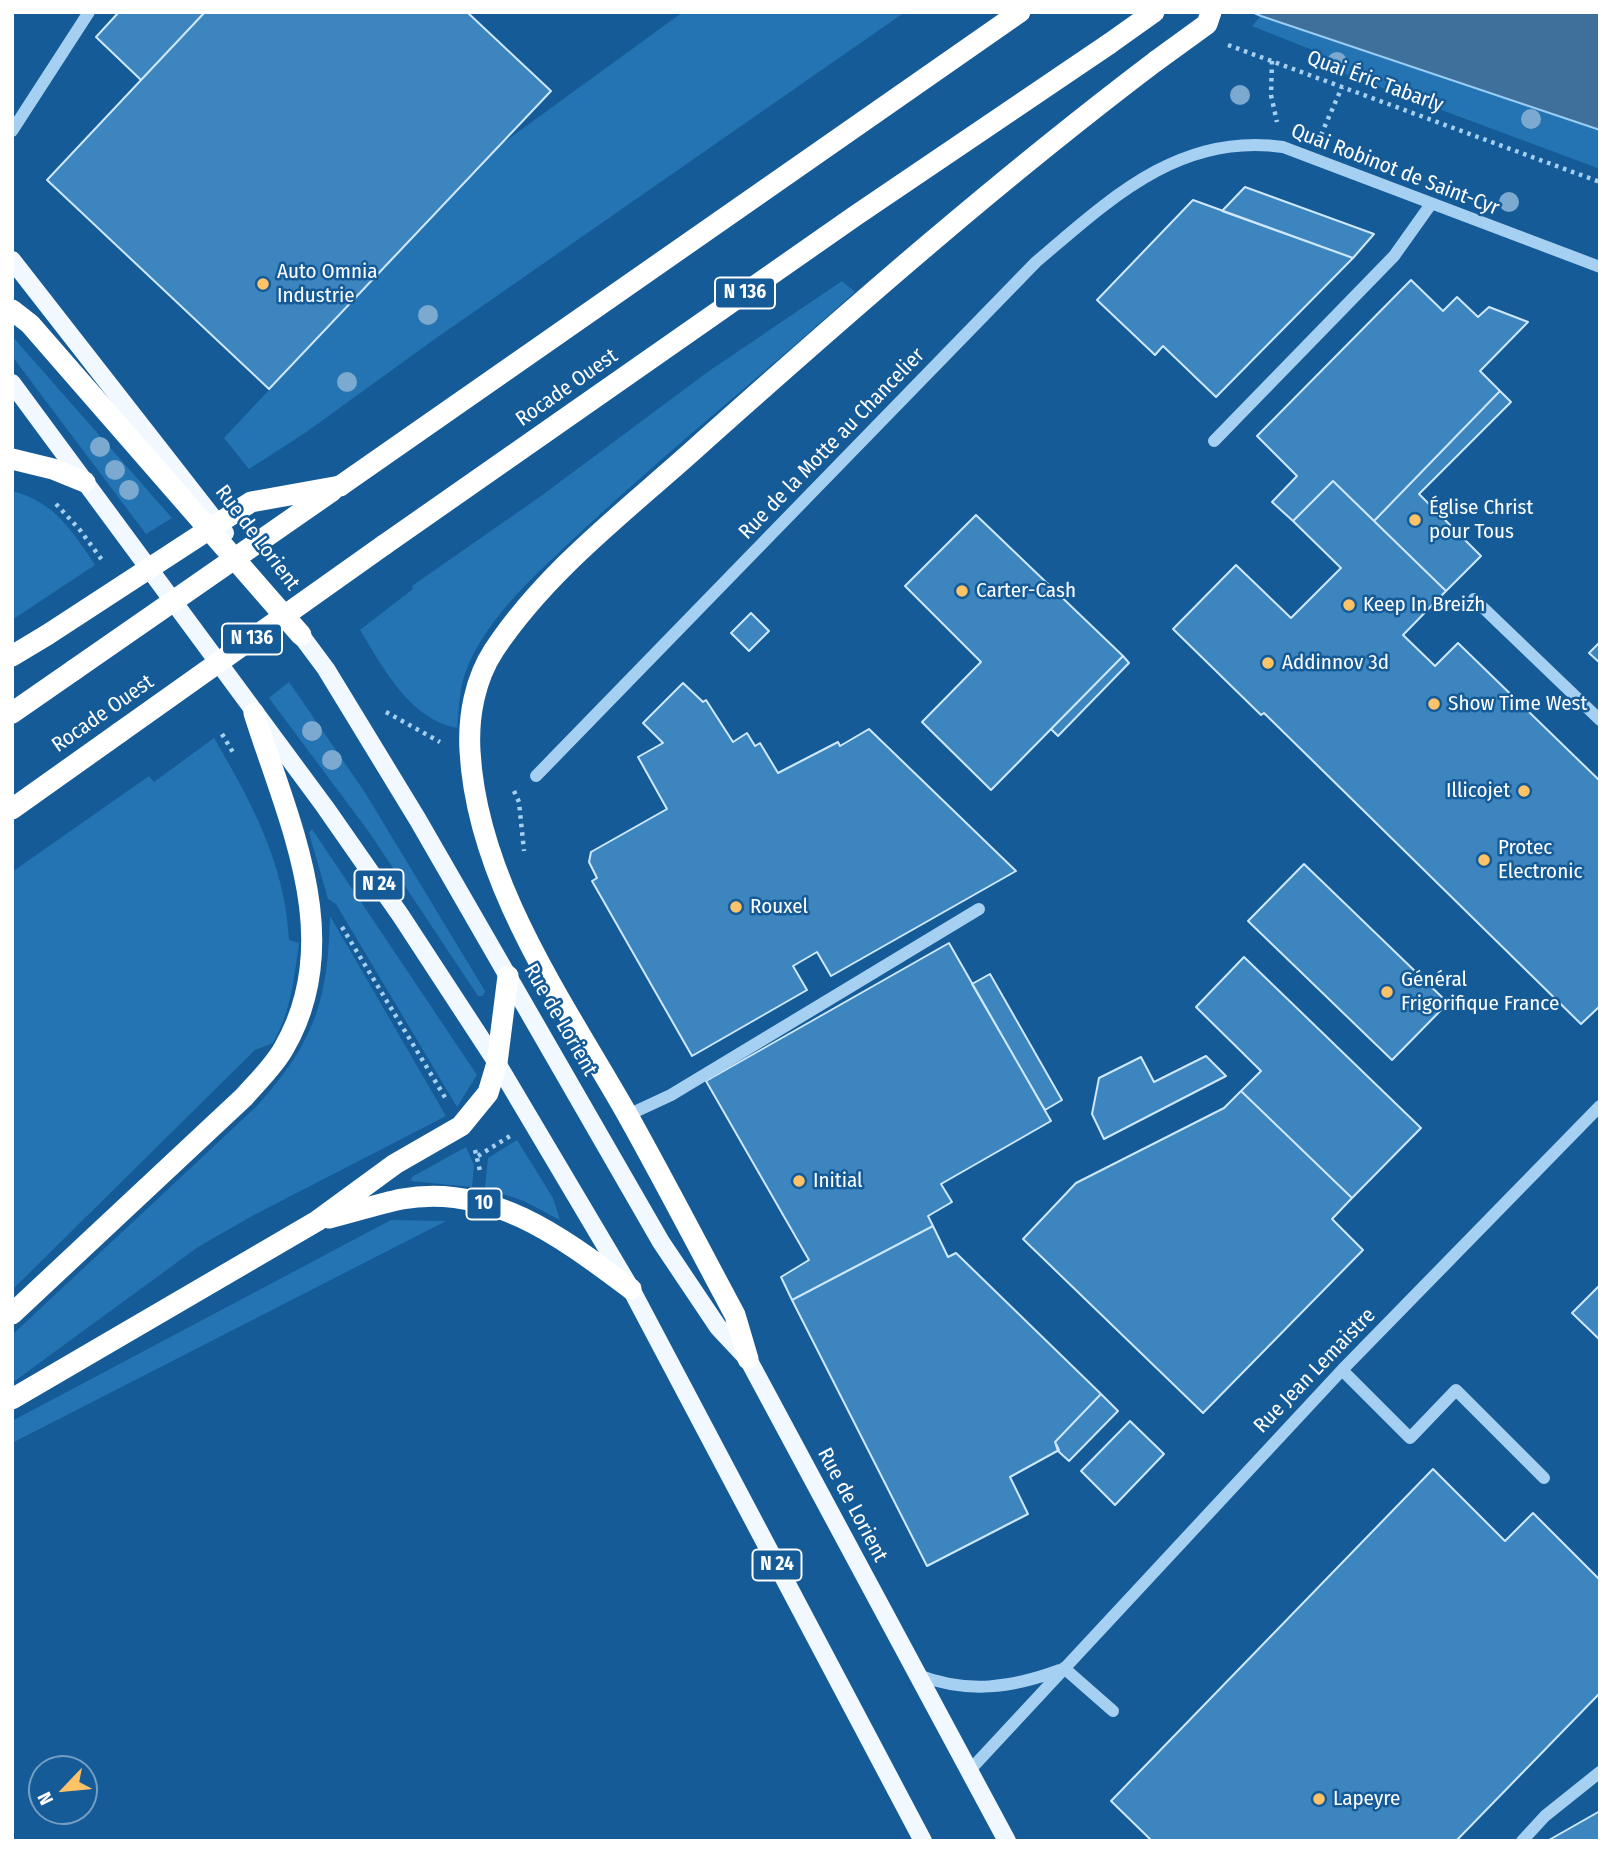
<!DOCTYPE html>
<meta charset="utf-8">
<style>
body{margin:0}
#map{position:relative;width:1612px;height:1853px;overflow:hidden;background:#155b97;font-family:"Fira Sans Condensed",sans-serif}
canvas{display:block}
.frame{position:absolute;inset:0;border:14px solid #fff;pointer-events:none}
.north{position:absolute;left:28px;top:1755px;width:70px;height:70px;box-sizing:border-box;background:#155b97;border:2px solid #739dc1;border-radius:50%;rotate:244deg;font-size:19px;font-weight:700;line-height:28px;text-align:center;color:#fff}
.north::after{content:'';display:block;margin:auto;width:24px;height:32px;background:#ffc367;clip-path:polygon(50% 0,100% 100%,50% 72%,0 100%)}
</style>
<div id="map">
<canvas width="1612" height="1853"></canvas>
<div class="frame"></div>
<div class="north">N</div>
</div>
<script>
const c = document.querySelector('canvas').getContext('2d');
c.lineJoin = 'round';
function fill(path, color) { c.fillStyle = color; c.fill(path, 'evenodd'); }
function stroke(path, color, width, dash) { c.strokeStyle = color; c.lineWidth = width; c.lineCap = dash ? 'butt' : 'round'; c.setLineDash(dash || []); c.stroke(path); }
function drawText(font, color, halo, rows, align = 'center') {
  c.font = font + ' "Fira Sans Condensed",sans-serif'; c.lineWidth = 5; c.setLineDash([]); c.textBaseline = 'middle'; c.strokeStyle = halo; c.fillStyle = color; for (const [text, x, y, turn = 0] of rows) {
    c.save(); c.translate(x, y); c.rotate((+turn || 0) * Math.PI / 180); c.textAlign = isNaN(turn) ? turn : align; if (halo) c.strokeText(text, 0, 0); c.fillText(text, 0, 0); c.restore();
  }
}
fill(new Path2D(`
 M683 12H905L432 341 305 433 249 469 224 438 496 148Z
 M1261 16 1600 130V169L1337 71 1315 51 1252 26Z
 M842 281 855 292C766 372 672 447 584 529 542 569 487 615 466 671 459 688 459 710 457 728 409 719 383 667 360 630L413 589 412 586 541 496 709 371Z
 M12 336 172 518 146 534 12 356Z
 M12 491C54 501 73 532 95 565L12 620Z
 M289 682 364 791 485 991 483 996H478L369 832 269 698Z
 M214 738C252 803 285 864 289 940L299 943C294 979 291 1011 273 1043L255 1050 12 1290V872L149 776 154 782Z
 M312 829 477 1075 457 1107 336 904 328 899 309 833Z
 M330 916 446 1116 252 1216 198 1247 12 1383V1335L257 1106C314 1043 328 1001 330 916Z
 M517 1140 553 1198 560 1220 524 1201 485 1188 488 1158Z
 M466 1147 474 1165 472 1187 411 1181 412 1177Z
 M391 1220 446 1221 12 1443V1421Z`), '#2474b4');
const water = new Path2D(`
 M1252 12H1600V130L1261 16Z`);
fill(water, '#3f709b');
stroke(water, '#98cdf5', 2);
const building = new Path2D(`
 M119 12H205L141 80 96 37Z
 M205 12H467L551 91 269 389 47 180Z
 M1245 187 1374 234 1353 258 1222 211Z
 M1193 200 1353 258 1216 397 1163 346 1155 355 1097 300Z
 M1411 280 1443 311 1457 297 1478 317 1489 307 1528 322 1480 371 1500 391 1374 521 1333 481 1293 521 1272 502 1297 476 1257 436Z
 M1500 391 1511 402 1419 494 1481 556 1446 591 1374 521Z
 M1333 481 1446 591 1403 635 1435 666 1458 643 1600 781V1006L1581 1024 1264 713 1261 715 1173 629 1236 565 1291 618 1341 568 1293 521Z
 M976 515 1123 656 991 790 922 722 981 662 905 586Z
 M751 613 769 631 749 651 731 633Z
 M1600 642V663L1589 653Z
 M1123 656 1129 663 1058 736 1051 729Z
 M683 683 703 702 706 700 733 742 747 733 755 746 760 743 778 773 838 742 840 746 869 729 1016 871 831 976 817 952 793 966 807 990 692 1056 592 881 597 878 589 862 591 852 667 809 638 757 663 743 643 723Z
 M1304 864 1448 1003 1392 1060 1248 921Z
 M949 943 1051 1121 941 1184 952 1202 928 1216 933 1226 792 1300 781 1277 809 1260 706 1081Z
 M1244 957 1421 1128 1352 1198 1241 1091 1261 1071 1196 1007Z
 M990 974 1062 1100 1045 1110 972 984Z
 M1206 1056 1226 1076 1104 1139 1092 1114 1099 1078 1141 1057 1154 1082Z
 M1241 1091 1352 1198 1332 1219 1363 1250 1203 1413 1023 1239 1076 1183 1224 1108Z
 M933 1226 948 1257 956 1253 1101 1394 1055 1442 1059 1450 1010 1477 1028 1514 927 1566 792 1300Z
 M1600 1285V1340L1572 1313Z
 M1101 1394 1118 1411 1069 1461 1058 1451 1055 1442Z
 M1130 1421 1164 1454 1115 1505 1081 1471Z
 M1433 1469 1505 1541 1533 1513 1600 1580V1693L1456 1841H1152L1111 1801Z
 M1600 1811V1841H1549V1840Z`);
fill(building, '#3d85bf');
stroke(building, '#cee8fd', 2);
stroke(new Path2D(`
 M1228 45 1600 182
 M1272 61 1271 95 1277 122
 M1321 135 1342 87
 M56 504 80 530 102 560
 M386 712 440 742
 M222 734 234 754
 M514 791 519 802 524 851
 M342 927 446 1099
 M475 1150 480 1171
 M478 1156 510 1136`), '#a6d0f2', 4.5, [3.5, 5]);
stroke(new Path2D(`
 M12 131 89 12
 M1214 441 1394 256 1431 204
 M1474 599 1600 720
 M536 776 1036 262C1109 200 1179 132 1283 147L1600 267
 M628 1115 671 1095 979 909
 M1342 1370 1410 1438 1456 1390 1544 1478
 M1064 1668 1113 1711
 M918 1675C968 1694 1011 1688 1060 1670
 M970 1770 1342 1370 1600 1106
 M1522 1841 1545 1816 1600 1772`), '#a6d0f2', 12);
stroke(new Path2D(`
 M12 260 225 533
 M12 383 325 807 401 916 497 1063 631 1289 923 1841
 M294 626 326 669 418 820 661 1242 718 1327 748 1359 1007 1841`), '#f1f8ff', 18);
stroke(new Path2D(`
 M12 310 30 324 301 635
 M12 459 53 469 85 482
 M340 486 1020 12
 M384 545 855 216 1109 44
 M12 656 47 635
 M12 713 74 670
 M12 809 119 733
 M329 1218C353 1212 378 1204 402 1199 492 1183 564 1239 631 1289
 M12 1314 244 1097C258 1081 274 1066 284 1048 347 939 288 821 254 713
 M748 1359 735 1315C699 1248 664 1180 627 1114 564 1003 477 882 470 751 468 716 475 679 494 650 549 567 634 505 707 438 853 308 1000 179 1156 61
 M12 1399 317 1221 395 1164 461 1126 488 1093 497 1063 508 976`), '#fff', 21);
stroke(new Path2D(`
 M1109 44 1154 12
 M1156 61 1207 24 1211 12
 M47 635 251 502 340 486
 M74 670 332 491
 M119 733 384 545`), '#fff', 21);
c.fillStyle = '#7ba9cf';
for (const [x, y] of [
 [1337,62],
 [1240,95],
 [1531,119],
 [1509,202],
 [428,315],
 [347,382],
 [100,447],
 [115,470],
 [129,490],
 [312,731],
 [332,760]
]) { c.beginPath(); c.arc(x, y, 10, 0, 2 * Math.PI); c.fill(); }
for (const [x, y, r, color] of [
 [263,284,7,"#ffc367"],
 [1415,520,7,"#ffc367"],
 [962,591,7,"#ffc367"],
 [1349,605,7,"#ffc367"],
 [1268,663,7,"#ffc367"],
 [1434,704,7,"#ffc367"],
 [1524,791,7,"#ffc367"],
 [1484,860,7,"#ffc367"],
 [736,907,7,"#ffc367"],
 [1387,992,7,"#ffc367"],
 [799,1181,7,"#ffc367"],
 [1319,1799,7,"#ffc367"]
]) { const dot = new Path2D(); dot.arc(x, y, r, 0, 2 * Math.PI); c.fillStyle = color; c.fill(dot); stroke(dot, '#155b97', 2.5); }
for (const [x, y, w] of [
 [745,293,60],
 [252,639,60],
 [379,885,49],
 [484,1204,35],
 [777,1565,49]
]) { const box = new Path2D(); box.roundRect(x - w / 2, y - 15.5, w, 31, 5); c.fillStyle = '#155b97'; c.fill(box); stroke(box, '#fff', 2); }
drawText('bold 19px', '#fff', null, [
 ["N 136",745,293],
 ["N 136",252,639],
 ["N 24",379,885],
 ["10",484,1204],
 ["N 24",777,1565]
]);
drawText('21px', '#fff', '#155b97', [
 ["Quai Éric Tabarly",1375,82,20],
 ["Quai Robinot de Saint-Cyr",1395,170,21],
 ["Rocade Ouest",567,388,-35],
 ["Rue de la Motte au Chancelier",832,444,-46],
 ["Rue de Lorient",257,538,53],
 ["Rocade Ouest",103,714,-35],
 ["Rue de Lorient",560,1020,60],
 ["Rue Jean Lemaistre",1315,1371,-46],
 ["Rue de Lorient",852,1505,62]
]);
drawText('21px', '#fff', '#155b97', [
 ["Auto Omnia",277,272],
 ["Industrie",277,296],
 ["Église Christ",1429,508],
 ["pour Tous",1429,532],
 ["Carter-Cash",976,591],
 ["Keep In Breizh",1363,605],
 ["Addinnov 3d",1282,663],
 ["Show Time West",1448,704],
 ["Illicojet",1510,791,"right"],
 ["Protec",1498,848],
 ["Electronic",1498,872],
 ["Rouxel",750,907],
 ["Général",1401,980],
 ["Frigorifique France",1401,1004],
 ["Initial",813,1181],
 ["Lapeyre",1333,1799]
], 'left');
</script>
